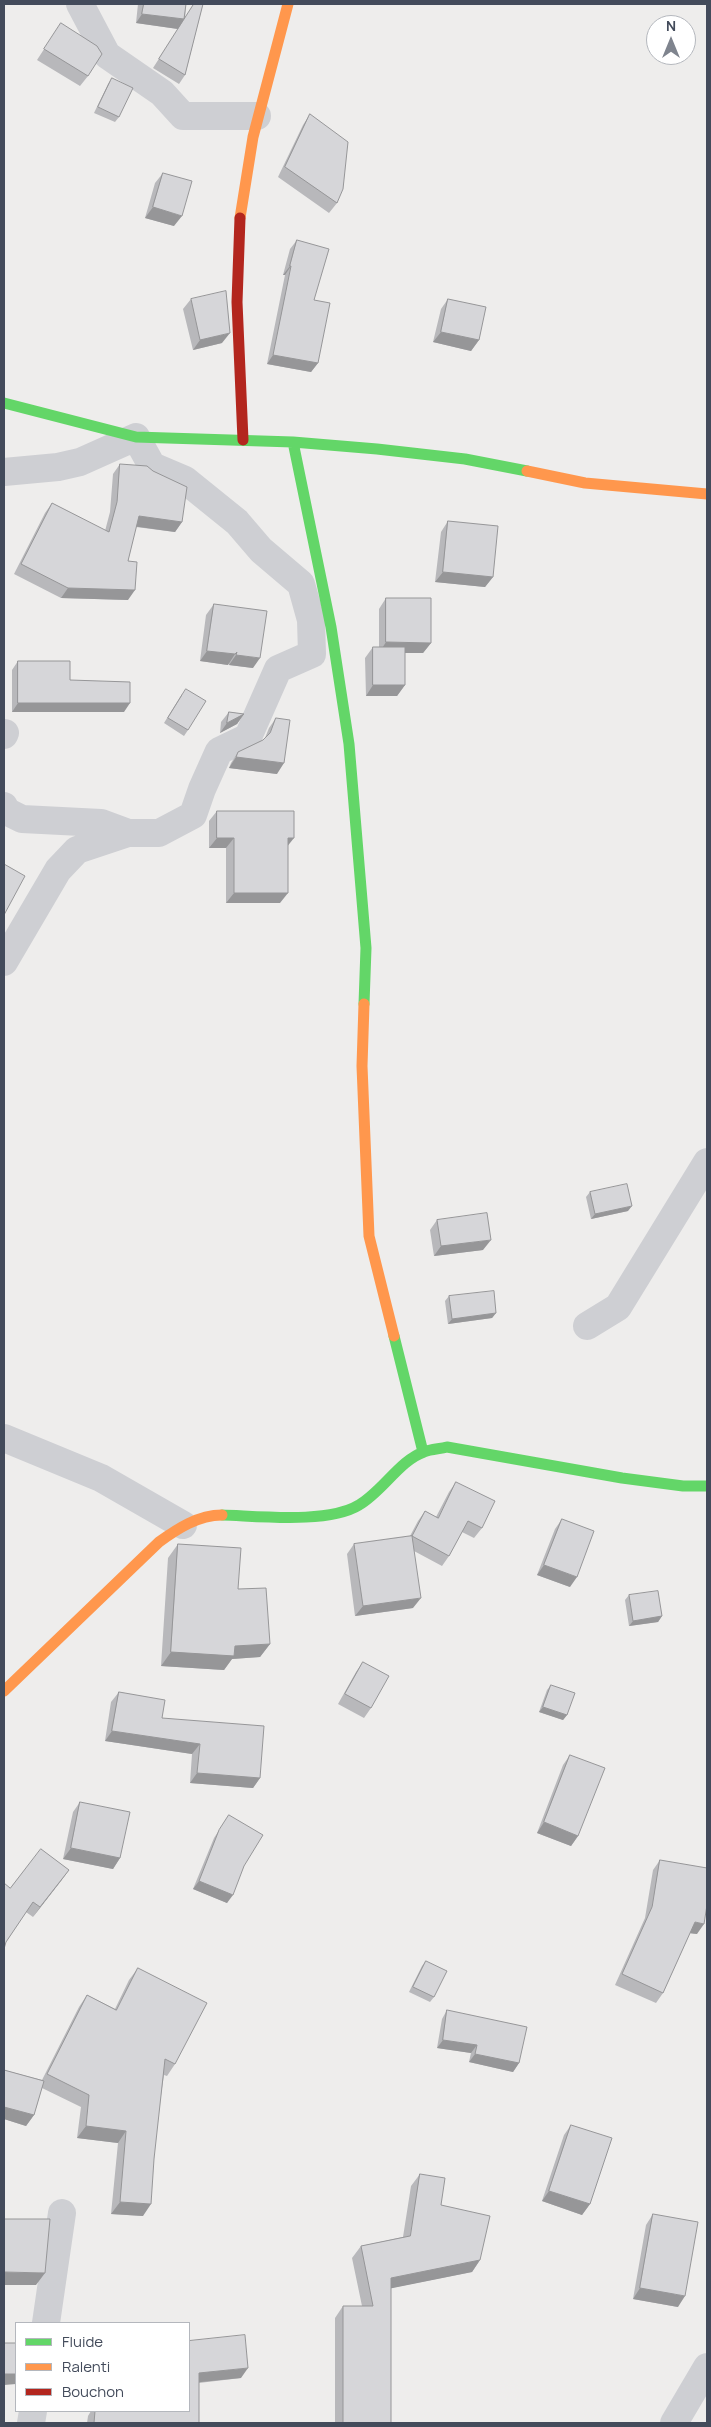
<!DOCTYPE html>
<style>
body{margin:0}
#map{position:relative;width:711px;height:2427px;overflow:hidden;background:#eeedec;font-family:Manrope,sans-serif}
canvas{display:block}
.frame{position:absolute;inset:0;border:5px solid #434b5b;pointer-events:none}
.legend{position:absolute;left:15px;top:2322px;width:175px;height:90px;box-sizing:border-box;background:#fff;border:1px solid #b4b7bd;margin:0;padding:6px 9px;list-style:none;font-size:15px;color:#434b5b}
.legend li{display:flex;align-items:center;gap:10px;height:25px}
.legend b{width:25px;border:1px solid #b4b7bd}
.north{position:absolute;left:646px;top:15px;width:50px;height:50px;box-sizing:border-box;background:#fff;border:1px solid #b4b7bd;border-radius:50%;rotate:0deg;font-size:14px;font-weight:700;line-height:20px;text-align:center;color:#434b5b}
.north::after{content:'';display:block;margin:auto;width:18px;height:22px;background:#7f848e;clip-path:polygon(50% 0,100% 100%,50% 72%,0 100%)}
</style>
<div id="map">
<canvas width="711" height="2427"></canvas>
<div class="frame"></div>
<ul class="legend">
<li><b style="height:6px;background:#63d668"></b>Fluide</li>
<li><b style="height:6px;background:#ff974d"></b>Ralenti</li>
<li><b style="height:6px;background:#b3261e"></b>Bouchon</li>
</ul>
<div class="north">N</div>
</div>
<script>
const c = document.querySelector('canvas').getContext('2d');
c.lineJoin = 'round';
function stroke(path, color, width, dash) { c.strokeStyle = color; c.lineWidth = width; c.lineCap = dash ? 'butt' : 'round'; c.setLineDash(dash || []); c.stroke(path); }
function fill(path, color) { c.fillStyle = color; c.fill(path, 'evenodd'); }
stroke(new Path2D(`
 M80 4 107 55 162 93 183 116H257
 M4 472 58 467 80 462 136 437 152 466 185 480 237 522 261 550 301 584 311 620 312 654 278 669 248 737 219 751 202 789 193 815 159 833H128L101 823 22 819 6 811 4 806
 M4 735 5 733
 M4 962 58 870 77 850 128 833
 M587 1326 618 1307 707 1162
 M4 1438 101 1478 183 1525
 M46 2323 62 2213
 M31 2423 33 2411
 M674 2423 707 2367`), '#cecfd3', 28);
stroke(new Path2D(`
 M4 403 136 437 293 442 377 449 465 459 527 471
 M293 442 331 627 349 744 366 948 364 1004
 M394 1336 423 1452
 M222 1515C258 1516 328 1524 359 1505 382 1492 400 1460 424 1452 431 1449 440 1449 447 1447L622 1478 683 1486H707`), '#63d668', 11);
stroke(new Path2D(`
 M240 218 253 137 288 4
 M527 471 585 483 707 494
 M364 1004 362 1066 369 1236 394 1336
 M4 1691 159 1542C177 1529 198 1515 222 1515`), '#ff974d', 11);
stroke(new Path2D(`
 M240 218 237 302 243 440`), '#b3261e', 11);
fill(new Path2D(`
 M138 4H186L185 18 194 4H203L185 75 179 84 153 68 178 29 136 23Z
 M61 23 88 76 80 86 37 60Z
 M112 78 119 117 115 122 94 113 108 84Z
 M310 114 337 203 329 213 278 177 303 125Z
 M163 173 174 226 145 218 155 183Z
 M297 240 314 300 318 363 311 372 267 364 285 275H283L290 249Z
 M191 299 222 343 193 350 183 309Z
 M448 299 479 340 471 351 433 342 441 309Z
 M120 464 182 522 175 532 136 527 128 561V600L61 598 14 574 45 513 52 503 105 531 110 512 113 474Z
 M448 521 493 577 485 587 435 582 441 532Z
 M386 598 431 643 423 653H405V685L397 696H366L365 658 373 647H379V609Z
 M214 604 253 668 229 665V662L228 665 200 661 206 615Z
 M18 661 70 680 124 712H12V670Z
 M182 694 188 730 184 736 164 723Z
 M229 712 244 714 237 724 220 733 221 722Z
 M276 718 277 774 229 768 231 763 238 752 263 740 265 738 269 728Z
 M217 811 280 903H226V848H209V821Z
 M590 1192 628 1211 591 1219 586 1197Z
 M437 1220 483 1250 434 1256 430 1230Z
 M449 1296 496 1313 492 1318 448 1324 445 1301Z
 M456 1482 482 1528 474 1538 462 1532 449 1556 442 1566 414 1551 413 1608 355 1616 347 1554 354 1544 410 1536 418 1521 425 1511 436 1517 449 1492Z
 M562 1519 570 1587 537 1575 555 1529Z
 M178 1544 238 1589 270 1644 260 1657 232 1659 224 1670 161 1666 168 1558Z
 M629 1595 662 1616 658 1622 629 1626 625 1600Z
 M363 1662 371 1708 364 1718 338 1704 356 1672Z
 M551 1685 567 1715 563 1720 539 1712 547 1690Z
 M119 1692 162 1718 260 1778 253 1788 190 1783 192 1754 105 1741 111 1702Z
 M570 1755 578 1836 571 1846 537 1833 563 1765Z
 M80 1802 120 1858 113 1869 63 1859 73 1812Z
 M229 1815 244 1866 227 1903 193 1889 214 1838Z
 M660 1860 697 1934 690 1933 663 1993 656 2003 615 1985 645 1918 653 1870Z
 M69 1870 33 1917 26 1912 6 1942 10 1888Z
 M426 1961 434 1997 430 2002 409 1992 422 1966Z
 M138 1968 175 2064 167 2076 164 2075 143 2216 111 2214 118 2143 77 2138 81 2107 42 2088 34 2115 26 2126 4 2119V2070L42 2080 79 2007 87 1995 115 2009 129 1980Z
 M447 2010 519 2063 513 2072 469 2062 471 2053 437 2048 442 2019Z
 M571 2125 590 2204 582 2215 542 2201 564 2135Z
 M420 2174 441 2205 480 2260 472 2272 391 2288V2423H335V2318L343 2306H362L352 2258 361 2246 403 2237 411 2186Z
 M653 2214 678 2307 633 2299 646 2225Z
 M189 2341 241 2378 199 2383V2423H87L88 2416 91 2411H189Z`), '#b8b8bb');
fill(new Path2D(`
 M142 14 184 19 178 29 136 23Z
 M153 207 182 216 174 226 145 218Z
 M290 266H291L285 275H283Z
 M441 332 479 340 471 351 433 342Z
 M230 333 222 343 193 350 200 340Z
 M273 355 318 363 311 372 267 364Z
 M139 516 182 522 175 532 132 526Z
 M443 572 493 577 485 587 435 582Z
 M68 588 135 590 128 600 61 598Z
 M386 642 431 643 423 653H379Z
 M207 651 235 654 228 665 200 661Z
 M236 655 260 658 253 668 229 665Z
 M373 685H405L397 696H366Z
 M18 703H130L124 712H12Z
 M244 714 237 724 220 733 227 723Z
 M236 757 284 763 277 774 229 768Z
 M217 838H234L226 848H209Z
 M288 838H294L286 848Z
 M234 893H288L280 903H226Z
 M632 1206 628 1211 591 1219 595 1214Z
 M491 1240 483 1250 434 1256 441 1246Z
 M496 1313 492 1318 448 1324 452 1319Z
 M544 1565 577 1577 570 1587 537 1575Z
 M421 1598 413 1608 355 1616 363 1606Z
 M662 1616 658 1622 629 1626 633 1621Z
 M270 1644 260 1657 232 1659 224 1670 161 1666 171 1652 235 1646Z
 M543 1707 567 1715 563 1720 539 1712Z
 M112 1731 200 1744 192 1754 105 1741Z
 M197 1773 260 1778 253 1788 190 1783Z
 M544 1822 578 1836 571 1846 537 1833Z
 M71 1848 120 1858 113 1869 63 1859Z
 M69 1870 61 1881 33 1917 40 1907Z
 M199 1881 233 1895 227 1903 193 1889Z
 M695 1922 704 1924 697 1934 688 1933Z
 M443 2040 477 2045 471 2053 437 2048Z
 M475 2054 519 2063 513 2072 469 2062Z
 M4 2107 34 2115 26 2126 4 2119Z
 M86 2126 126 2131 118 2143 77 2138Z
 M549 2191 590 2204 582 2215 542 2201Z
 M120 2202 151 2204 143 2216 111 2214Z
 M480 2260 472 2272 383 2290 391 2278Z
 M4 2272 45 2273 36 2285H4Z
 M640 2288 685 2296 678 2307 633 2299Z
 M248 2368 241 2378 191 2383 199 2373Z
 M4 2374H16V2384L4 2385Z`), '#969698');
const building = new Path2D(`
 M144 4H186L184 19 142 14Z
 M194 4H203L185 75 159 59Z
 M61 23 97 46 102 54 88 76 44 49Z
 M112 78 133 88 119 117 98 107Z
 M310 114 348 142 343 189 337 203 285 167Z
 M163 173 192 181 182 216 153 207Z
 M297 240 329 249 314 300 330 303 318 363 273 355 291 266H290Z
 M226 291 230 333 200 340 191 299Z
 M448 299 486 307 479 340 441 332Z
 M120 464 147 466 153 471 187 487 182 522 139 516 128 561 137 562 135 590 68 588 21 564 52 503 109 532 117 502Z
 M448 521 498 526 493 577 443 572Z
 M386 598H431V643L386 642Z
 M214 604 267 611 260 658 236 655 237 652 235 654 207 651Z
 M373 647H405V685H373Z
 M18 661H70V680L130 682V703H18Z
 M186 689 206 701 188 730 168 718Z
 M229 712 244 714 227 723Z
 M276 718 290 720 284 763 236 757 238 752 263 740 270 733Z
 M217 811H294V838H288V893H234V838H217Z
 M4 864 25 876 4 915Z
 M627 1184 632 1206 595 1214 590 1192Z
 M487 1213 491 1240 441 1246 437 1220Z
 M494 1291 496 1313 452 1319 449 1296Z
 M456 1482 495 1501 482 1528 468 1521 449 1556 412 1536 425 1511 438 1518Z
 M562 1519 594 1531 577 1577 544 1565Z
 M412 1536 421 1598 363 1606 354 1544Z
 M178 1544 241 1548 238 1589 266 1588 270 1644 235 1646 234 1656 171 1652Z
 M658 1591 662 1616 633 1621 629 1595Z
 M363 1662 389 1676 371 1708 345 1694Z
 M551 1685 575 1693 567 1715 543 1707Z
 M119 1692 165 1700 162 1718 264 1726 260 1778 197 1773 200 1744 112 1731Z
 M570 1755 605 1768 578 1836 544 1822Z
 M80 1802 130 1812 120 1858 71 1848Z
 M229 1815 263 1835 244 1866 233 1895 199 1881 219 1830Z
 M41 1849 69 1870 40 1907 33 1902 6 1942 4 1949V1883L10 1888Z
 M660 1860 707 1868V1905L704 1924 695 1922 663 1993 622 1974 652 1907Z
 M426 1961 447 1971 434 1997 413 1987Z
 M138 1968 207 2003 175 2064 165 2059 154 2159 151 2204 120 2202 126 2131 86 2126 89 2095 47 2074 87 1995 116 2010Z
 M447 2010 527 2027 519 2063 475 2054 477 2045 443 2040Z
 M4 2070 44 2081 34 2115 4 2107Z
 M571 2125 612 2138 590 2204 549 2191Z
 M420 2174 445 2178 441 2205 490 2216 480 2260 391 2278V2423H343V2306H373L361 2246 410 2236Z
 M653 2214 698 2222 685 2296 640 2288Z
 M4 2219H50L45 2273 4 2272Z
 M245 2335 248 2368 199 2373V2423H94L95 2411H189V2341Z
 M4 2343H16V2374H4Z`);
fill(building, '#d6d6d9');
stroke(building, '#969698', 1);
</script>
